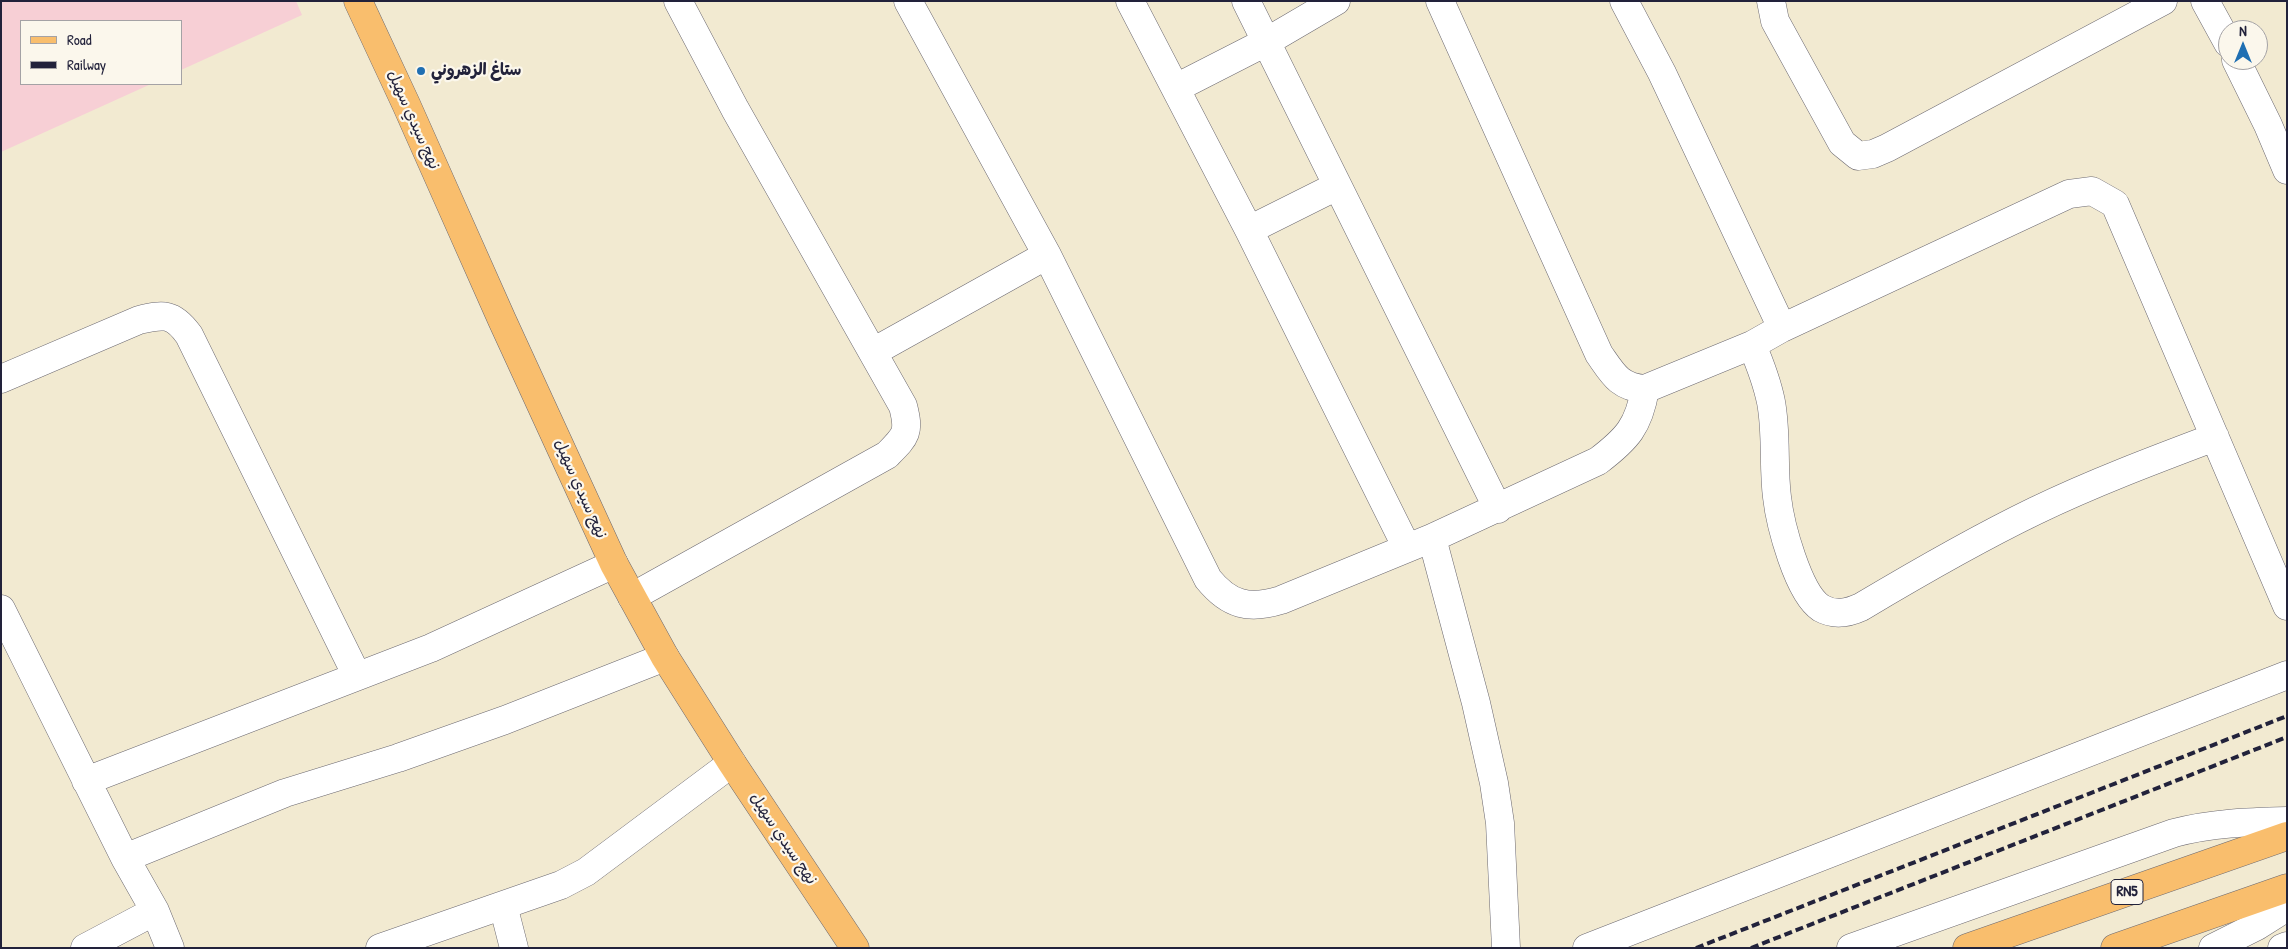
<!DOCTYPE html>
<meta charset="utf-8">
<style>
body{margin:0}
#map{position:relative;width:2288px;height:949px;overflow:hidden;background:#f2ead1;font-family:"Patrick Hand",sans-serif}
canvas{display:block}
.frame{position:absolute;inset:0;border:2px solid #22223b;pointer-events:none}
.legend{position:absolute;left:20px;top:20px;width:162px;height:65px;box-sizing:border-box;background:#fbf7ec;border:1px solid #a4a2a5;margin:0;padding:6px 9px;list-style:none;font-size:15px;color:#22223b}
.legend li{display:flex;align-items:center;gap:10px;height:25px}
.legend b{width:25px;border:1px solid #a4a2a5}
.north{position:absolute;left:2218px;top:20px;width:50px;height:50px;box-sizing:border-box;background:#fbf7ec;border:1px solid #a4a2a5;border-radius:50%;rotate:0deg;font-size:14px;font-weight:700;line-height:20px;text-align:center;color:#22223b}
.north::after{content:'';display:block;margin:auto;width:18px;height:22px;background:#1f6fb2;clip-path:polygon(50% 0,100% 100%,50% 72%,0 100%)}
</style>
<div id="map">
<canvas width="2288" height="949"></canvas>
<div class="frame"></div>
<ul class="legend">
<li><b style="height:6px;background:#f9be6d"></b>Road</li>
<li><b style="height:6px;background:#22223b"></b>Railway</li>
</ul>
<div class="north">N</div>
</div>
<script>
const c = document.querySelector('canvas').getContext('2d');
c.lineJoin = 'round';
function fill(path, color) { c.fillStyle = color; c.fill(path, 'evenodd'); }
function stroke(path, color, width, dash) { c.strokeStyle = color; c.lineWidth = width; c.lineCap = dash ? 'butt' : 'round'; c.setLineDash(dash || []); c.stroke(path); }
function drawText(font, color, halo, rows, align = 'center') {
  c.font = font + ' "Patrick Hand","Playpen Sans Arabic",sans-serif'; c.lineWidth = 4.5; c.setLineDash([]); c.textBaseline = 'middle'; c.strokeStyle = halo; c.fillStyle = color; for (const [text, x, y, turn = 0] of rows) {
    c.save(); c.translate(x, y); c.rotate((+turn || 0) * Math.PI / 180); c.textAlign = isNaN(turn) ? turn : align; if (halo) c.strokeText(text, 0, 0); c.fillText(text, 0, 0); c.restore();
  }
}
fill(new Path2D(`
 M1 1H296L302 15 181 70V21H21V84H151L1 152Z`), '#f7cfd5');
const minor = new Path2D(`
 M908 1 1047 255 1208 579C1229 605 1249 610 1281 600L1432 538 1598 461C1627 439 1639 426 1645 389
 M1130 1 1249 230 1407 548
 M1246 1 1498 509
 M1440 1 1599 354C1613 374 1619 387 1645 389L1752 345 1782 328 2069 194 2092 191 2115 204 2287 606
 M1624 1 1662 73 1782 328
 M1771 1 1775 21 1842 143 1858 156 1873 154 1887 148 2163 1
 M2205 1 2228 43
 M2236 60 2268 125 2287 170
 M1176 88 1266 42 1336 1
 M1249 230 1337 186
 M1752 345C1760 364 1767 382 1771 402 1777 434 1773 466 1777 497 1780 524 1798 593 1821 608 1835 616 1848 613 1861 607 1918 573 1975 540 2035 511 2093 483 2154 460 2215 437
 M873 352 1047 255
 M1 379 139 320C164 314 173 313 189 335L357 676
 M1432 538 1476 703 1494 783 1500 823 1506 948
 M632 597 887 455C906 436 910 433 903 406L735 109 678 1
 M1 609 125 858 155 911 170 948
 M86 781 431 648 614 564
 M125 858 285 793 398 758 505 720 665 657
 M503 905 514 948
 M85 948 155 911
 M380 948 561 885 586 872 732 763
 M1587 948 2287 675
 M1851 948 2174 833C2212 823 2248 822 2287 821
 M2213 948 2257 926 2287 907
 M2282 948 2287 946`);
const major = new Path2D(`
 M358 1 406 104 502 320 614 564 665 657 732 763 855 948`);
const highway = new Path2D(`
 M1967 948 2287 836
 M2115 948 2287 888`);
stroke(minor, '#6b6870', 29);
stroke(major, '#6b6870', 29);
stroke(highway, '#6b6870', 29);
stroke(minor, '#fff', 28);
stroke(major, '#f9be6d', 28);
stroke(highway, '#f9be6d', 28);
stroke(new Path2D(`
 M1696 948 2287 716
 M1751 948 2287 737`), '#22223b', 4, [8, 4]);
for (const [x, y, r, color] of [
 [421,71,5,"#1f6fb2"]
]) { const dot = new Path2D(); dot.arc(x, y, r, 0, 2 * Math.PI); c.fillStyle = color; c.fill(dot); stroke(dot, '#fbf7ec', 2); }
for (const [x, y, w] of [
 [2127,892,32]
]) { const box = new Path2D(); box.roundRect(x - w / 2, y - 12.5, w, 25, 4); c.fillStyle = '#fbf7ec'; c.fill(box); stroke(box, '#22223b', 1); }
drawText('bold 15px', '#22223b', null, [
 ["RN5",2127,892]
]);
drawText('bold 16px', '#22223b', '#fbf7ec', [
 ["ستاغ الزهروني",431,71]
], 'left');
drawText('16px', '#22223b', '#fbf7ec', [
 ["نهج سيدي سهيل",413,120,66],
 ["نهج سيدي سهيل",580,489,66],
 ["نهج سيدي سهيل",783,839,56]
]);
</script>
